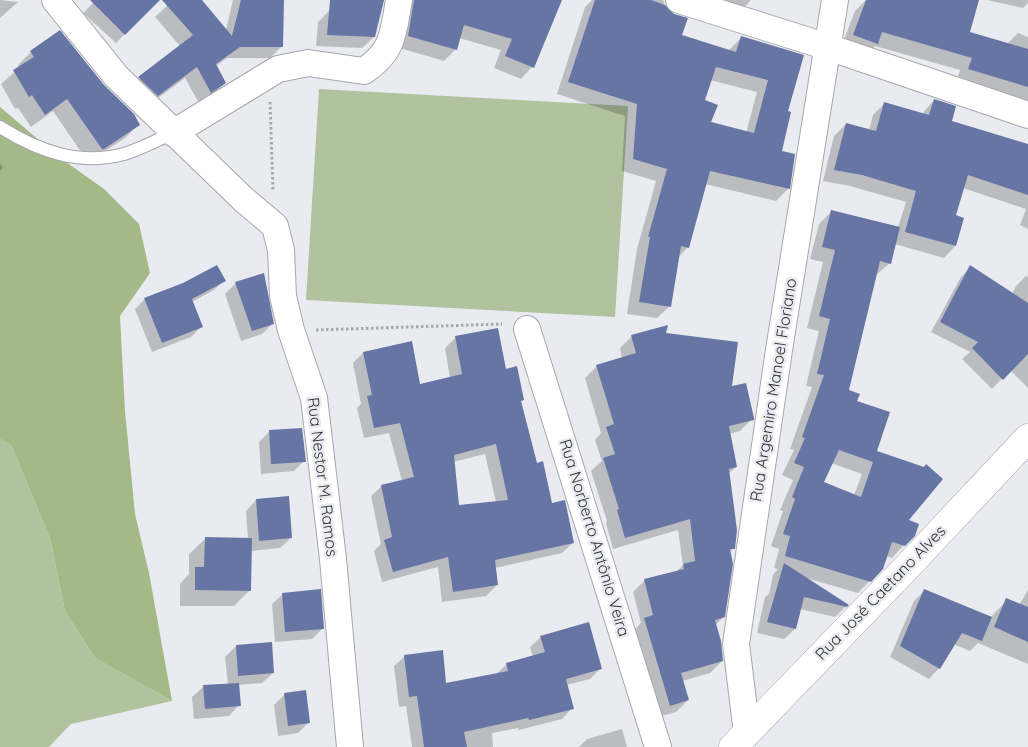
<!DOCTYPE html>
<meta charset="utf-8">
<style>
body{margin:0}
canvas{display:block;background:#e9ebf0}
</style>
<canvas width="1028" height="747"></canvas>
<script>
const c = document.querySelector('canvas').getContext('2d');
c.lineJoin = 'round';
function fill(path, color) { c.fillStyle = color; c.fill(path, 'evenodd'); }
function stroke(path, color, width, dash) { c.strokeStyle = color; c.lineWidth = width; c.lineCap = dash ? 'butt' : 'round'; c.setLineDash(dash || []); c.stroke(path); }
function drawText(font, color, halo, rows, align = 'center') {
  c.font = font + ' Quicksand,sans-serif'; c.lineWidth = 5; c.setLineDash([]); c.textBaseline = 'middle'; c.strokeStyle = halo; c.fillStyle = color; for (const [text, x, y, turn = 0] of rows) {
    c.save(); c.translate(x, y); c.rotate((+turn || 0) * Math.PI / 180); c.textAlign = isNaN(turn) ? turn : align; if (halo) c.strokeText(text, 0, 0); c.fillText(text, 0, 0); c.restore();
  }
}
fill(new Path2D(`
 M319 89 628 106 615 317 306 300Z
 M0 439 11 445 50 538 65 611 95 658 172 701 71 724 49 747H0Z`), '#b1c29e');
fill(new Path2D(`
 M0 107 59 157 104 189 139 224 150 273 120 316 125 411 135 514 149 573 172 701 95 658 65 611 50 538 11 445 0 439Z`), '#a3ba88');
fill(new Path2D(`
 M0 0 18 2 0 18Z
 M96 0H158L116 43 83 13Z
 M173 0H200L226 30 233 0H263L282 46 270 58H227L216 66 225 83 213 94 199 103 185 78 146 107 127 89 180 46 155 17Z
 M335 0H384L374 37 362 48 316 46 318 22 330 10Z
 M396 0H561L532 67 521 79 494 68 501 50 459 38 456 49 444 61 396 47Z
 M592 0H663L667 11 686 19 681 36 728 51 741 38 802 56 786 112 781 152 794 155 788 189 776 201 705 184 688 247 678 258 670 306 657 318 627 314 637 249 656 181 622 171 625 116 557 94 585 7ZM710 80 757 92 746 133 710 123 703 100Z
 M708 0H751L738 14Z
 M866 0H978L968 33 1007 44 1018 33 1028 37V104L957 81 960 70 875 46 865 56 841 47 855 11Z
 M987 0H1028V3L1023 8Z
 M31 52 138 125 125 138 88 162 53 111 31 127 18 108 15 109 1 84 19 68 18 65Z
 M934 100 951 122 1028 146V229L1020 225 1026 209 963 188 954 216 963 219 955 246 944 258 895 244 890 263 876 275 847 391 856 402 875 452 913 535 892 558 886 556 882 568 858 593 806 578 847 605 835 617 800 609 795 629 784 639 757 633 765 597 769 594 773 575 778 569 774 568 779 549 771 546 783 511 780 510 793 480 782 475 794 450 790 449 812 387 806 386 819 331 807 328 823 262 810 259 819 224 831 212 898 228 906 202 850 186 823 181 834 136 846 124 869 130 873 115 885 103 922 114ZM831 463 862 474 854 495 822 482Z
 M0 163 3 168 0 171Z
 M971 267 1012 294 1016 286 1026 276 1028 277V388L1010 370 992 389 962 359 970 352 931 332 961 277Z
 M224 280 214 290 192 302 201 327 191 337 152 352 135 309 145 299Z
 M236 283 273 323 262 334 241 341 225 294Z
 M497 329 505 370 523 400 520 402 536 464 551 504 573 543 562 553 495 568 497 585 486 596 442 602 438 567 382 582 374 551 381 544 371 496 382 486 402 481 389 433 364 438 357 408 361 404 353 363 363 353 419 385 450 378 445 348 455 338ZM485 454 496 502 458 506 453 462Z
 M665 334 731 388 752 419 740 431 729 434 736 467 728 474 734 548 729 553 724 617 715 625 722 661 710 673 682 681 688 700 676 712 658 717 633 631 641 623 633 592 645 580 675 573 683 565 678 530 613 549 606 523 607 521 591 471 602 461 595 440 601 433 585 378 597 366 622 358 620 348 632 336Z
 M270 431 305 460 294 471 261 474 259 442Z
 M256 500 291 538 280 548 251 551 250 590 234 606H180V584L189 574V554L205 539H248L246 511Z
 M925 590 990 618 1007 600 1019 605 1028 590V664L978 643 970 651 953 644 939 668 929 679 890 657 914 601Z
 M283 594 323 628 312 639 275 642 272 604Z
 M541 637 601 668 590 679 566 685 572 708 562 719 519 730 518 728 492 733 493 747H412L406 706 399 707 394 666 405 656 445 684 496 674 507 664 533 657 530 647Z
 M236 646 273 673 262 683 238 685 239 705 229 716 194 719 192 697 203 687 228 685 225 657Z
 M285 694 309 722 298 733 278 736 274 705Z
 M622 729 627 747H579L587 739Z`), '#0003');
fill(new Path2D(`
 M90 0H160L125 35Z
 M162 0H202L232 36 241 0H284L283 47H240L216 64 226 83 211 93 197 67 158 96 138 77 193 35Z
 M330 0H384L375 37 327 35Z
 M414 0H562L534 68 505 56 512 39 464 25 457 50 408 36Z
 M595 0H651L665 5 674 14 688 18 682 35 736 52 741 36 804 55 788 111 791 112 782 151 795 154 790 189 710 171 689 248 681 246 671 307 639 302 650 237H648L667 169 633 159 637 104 568 82ZM716 67 768 80 754 133 711 122 718 105 705 100Z
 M866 0H979L970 32 1028 49V87L968 69 972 58 882 32 878 44 853 35Z
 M60 30 104 85 134 114 140 125 104 149H102L67 99 45 115 32 95 29 97 13 70 34 57 30 51Z
 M934 99 956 106 952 121 1028 144V195L968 175 956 215 964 218 956 246 905 232 916 191 862 175 834 170 846 123 876 131 884 102 929 115Z
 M831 210 900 227 891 264 880 261 849 390 860 394 857 401 890 412 877 451 924 467 926 464 943 479 909 520 919 524 915 536 905 546 892 542 883 569 871 582 785 556 790 536 783 534 795 499 792 497 804 467 794 463 805 438 802 437 824 375 817 374 830 319 819 316 835 250 822 247ZM839 450 873 462 861 497 824 482Z
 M217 265 226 281 192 299 203 327 162 343 144 298 183 283Z
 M970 265 1028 303V354L1003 380 972 348 978 342 940 322Z
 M264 273 274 324 252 331 235 282Z
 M668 325 666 333 738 342 732 386 746 383 754 418V420L729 426 737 467 729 469 737 530 735 549H730L733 564 725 617 715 620 721 641 723 661 681 673 689 700 670 706 644 618 653 615 644 579 684 569 683 564 695 561 690 519 625 538 617 510 619 509 603 458 615 454 606 427 614 424 596 365 636 353 631 335Z
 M498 328 506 369 517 366 524 400 521 401 537 463 543 461 552 503 565 500 574 543 495 560 498 585 453 592 448 557 393 572 384 540 392 537 381 485 414 477 400 423 374 428 367 396 372 395 363 352 412 341 420 384 462 374 455 336ZM496 444 508 500 459 505 454 455Z
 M302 428 306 462 271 464 269 430Z
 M289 496 292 538 259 541 256 499Z
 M205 537 252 538 251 591 195 590V567H204Z
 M784 563 849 605 847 607 804 597 796 629 767 622Z
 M321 589 324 629 285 632 282 593Z
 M924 589 992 617 982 641 962 633 940 669 900 646Z
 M1006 598 1028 607V642L994 627Z
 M589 622 602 669 566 679 574 709 529 720 528 718 464 732 467 747H424L417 696 409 697 404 655 443 650 446 683 508 671 506 663 545 652 540 636Z
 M272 642 274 673 238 676 236 645Z
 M239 683 241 706 205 709 203 685Z
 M306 690 310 723 288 726 284 693Z`), '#6775a4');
const service = new Path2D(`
 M0 127C38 151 79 166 124 154 141 149 157 140 173 133`);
const minor = new Path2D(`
 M55 0 116 76 243 199 275 226 281 250 283 296 291 330 314 398 333 559 350 747
 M679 0 828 47 1028 115
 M173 133 278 69 308 63 364 71C394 51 393 33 399 0
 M527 329 658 747
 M747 733 736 644 779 350 835 0`);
const tertiary = new Path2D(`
 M733 747 907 567 1028 438`);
stroke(service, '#a5a7ac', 14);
stroke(minor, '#a5a7ac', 28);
stroke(tertiary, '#a5a7ac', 29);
stroke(new Path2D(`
 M270 102 273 191
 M316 330 502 324`), '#a6a7ab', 3, [2.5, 2.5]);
stroke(service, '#fff', 12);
stroke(minor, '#fff', 26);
stroke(tertiary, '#fff', 28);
drawText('16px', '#323335', '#e9ebf0', [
 ["Rua Argemiro Manoel Floriano",774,390,-81],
 ["Rua Nestor M. Ramos",322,477,83],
 ["Rua Norberto Antônio Veira",594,538,73],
 ["Rua José Caetano Alves",881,593,-46]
]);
</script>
